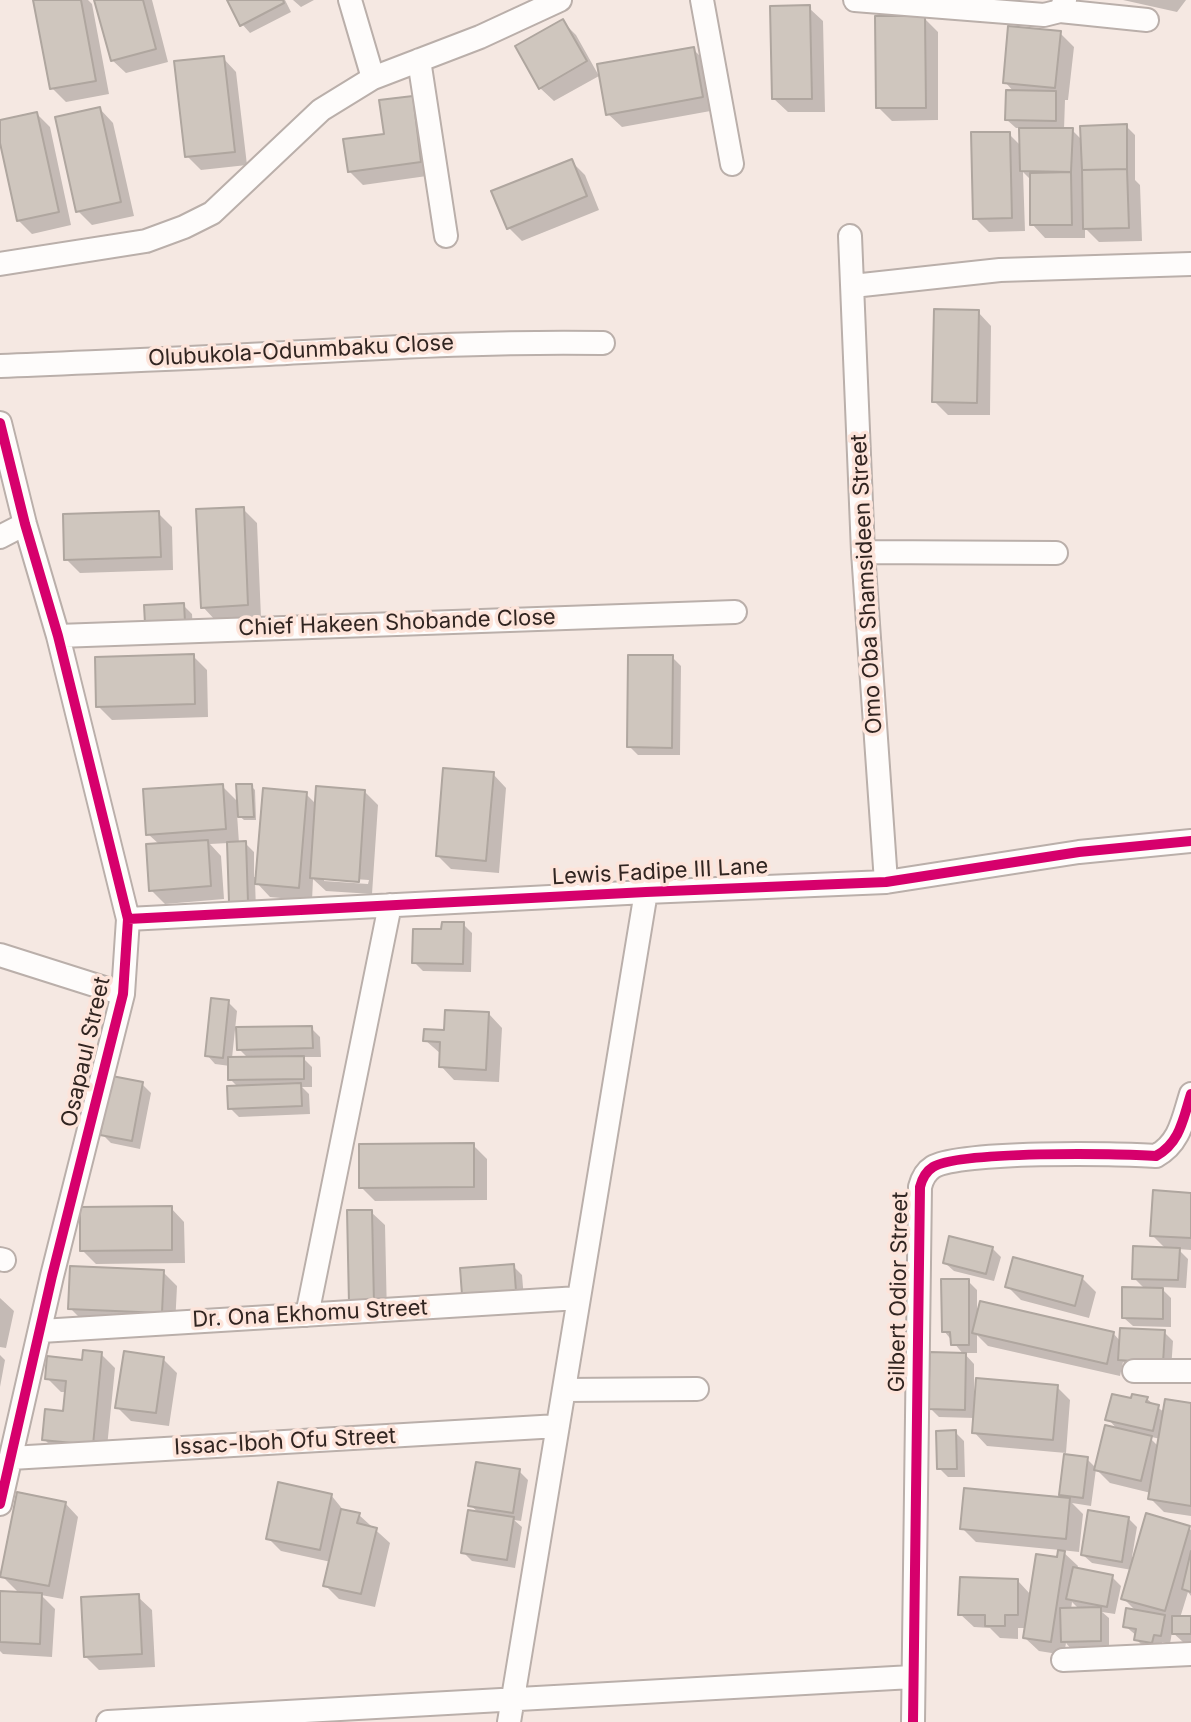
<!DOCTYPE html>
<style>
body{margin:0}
canvas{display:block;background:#f5e8e2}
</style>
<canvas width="1191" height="1722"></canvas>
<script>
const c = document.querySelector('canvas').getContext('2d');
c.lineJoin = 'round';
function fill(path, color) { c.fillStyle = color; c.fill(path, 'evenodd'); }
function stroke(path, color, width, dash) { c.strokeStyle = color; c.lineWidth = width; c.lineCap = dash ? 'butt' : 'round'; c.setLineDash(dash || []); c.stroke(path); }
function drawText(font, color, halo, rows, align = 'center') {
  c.font = font + ' Inter,sans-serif'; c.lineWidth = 7; c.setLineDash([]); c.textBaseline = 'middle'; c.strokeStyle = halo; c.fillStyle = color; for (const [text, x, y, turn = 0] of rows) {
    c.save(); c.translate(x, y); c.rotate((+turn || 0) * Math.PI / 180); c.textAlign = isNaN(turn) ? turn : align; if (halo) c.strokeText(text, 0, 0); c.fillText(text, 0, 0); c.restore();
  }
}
fill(new Path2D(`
 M35 0H88L92 4 109 94 66 102 52 88Z
 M97 0H152L168 62 126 73 112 60Z
 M229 0H285L291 12 250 33 242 24Z
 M293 0H314L301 7Z
 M1123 0H1186L1177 12Z
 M809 8 823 21 825 112H788L774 99Z
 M924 18 938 32V120L892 121 878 107Z
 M563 22 576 35 599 76 554 101 540 88Z
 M1060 33 1074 47 1068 100H1065L1064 130H1072L1082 140 1126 126 1135 135V180L1140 185 1142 241 1099 242 1085 228V238H1045L1032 224V181L1023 172 1025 231 989 232 975 218 1009 134 1021 146V128H1016L1007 120 1015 93 1005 82Z
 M693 49 707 63 716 110 622 127 608 114Z
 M223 58 236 72 247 165 201 170 187 156Z
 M412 98 426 112 434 175 363 185 349 171 386 136Z
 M100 109 113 123 134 216 92 225 78 211Z
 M37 114 50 127 71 225 32 234 18 220 0 133V122Z
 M571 161 585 175 599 210 522 241 508 227Z
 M978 312 991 326 990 415H948L934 401Z
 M243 509 257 523 261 618 216 621 203 607Z
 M158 513 172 527 173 570 80 573 66 559Z
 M183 605 192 614 193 631 156 632Z
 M193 656 207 670 208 717 112 720 98 706Z
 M672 657 681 666 680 755H638L629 746Z
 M493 774 506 788 499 873 451 869 438 856Z
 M222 786 239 803 251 786 255 790 256 820H244L237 814 239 843H245L254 852V877H257L306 794 317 805 365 792 378 805 372 894 326 891 313 879 312 901 270 897 255 881 256 910H240L231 901 229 843 210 844 221 856 224 899 165 904 151 890 160 845 148 834ZM324 877 369 880 368 884 324 881Z
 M463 924 472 933 471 972 423 971 414 962 443 931Z
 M228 1002 237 1011 232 1058H248L239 1049 311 1028 320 1037 321 1057H302L312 1067V1087H302L309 1094 310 1114 239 1117 230 1108 239 1088 230 1079V1066L215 1064 207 1055Z
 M489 1014 502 1028 499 1082 454 1080 441 1066V1054L425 1040Z
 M142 1084 151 1093 140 1149 111 1143 102 1134Z
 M473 1145 487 1159V1200L375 1201 361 1187Z
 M1191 1195V1250L1178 1249 1188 1259 1186 1288 1160 1287 1171 1298V1327L1133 1326 1124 1318 1146 1290 1134 1278 1167 1250 1152 1235Z
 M171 1208 184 1222 185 1263 96 1264 82 1250Z
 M371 1212 385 1225 387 1317H365Z
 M992 1248 1001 1257 994 1281 954 1271 945 1263Z
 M513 1266 522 1275 524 1299 473 1303Z
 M163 1272 177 1286 175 1326 84 1322 70 1308Z
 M1082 1278 1096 1292 1089 1318 1021 1300 1007 1286Z
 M968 1281 977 1290V1314L1113 1333 1121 1342 1164 1332 1173 1341 1171 1370 1129 1368 1123 1362 1120 1376 988 1346 977 1335V1353H964L974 1364V1394L1057 1387 1070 1400 1066 1453 987 1446 974 1432 975 1418 939 1417 930 1408 964 1355 944 1331Z
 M0 1298 14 1311 6 1348 0 1347Z
 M101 1354 115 1368 106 1457 58 1453 44 1439 64 1413 66 1392H61L47 1378Z
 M0 1355 5 1360 0 1387Z
 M163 1359 177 1373 169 1426 131 1421 117 1407Z
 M1147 1399 1165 1413 1191 1405V1516L1164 1512 1150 1498 1151 1493 1110 1483 1096 1469 1091 1506 1072 1503 1083 1514 1079 1552 1061 1550 1078 1566 1077 1570 1112 1577 1121 1586 1115 1614 1102 1612 1109 1618V1649L1072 1650 1066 1643 1064 1655 1039 1651 1025 1638 1026 1628H1018V1639L1000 1638 990 1628 974 1627 960 1614 1018 1581 1031 1595 1059 1559 1060 1550 976 1542 962 1528 1067 1500 1061 1494 1087 1459 1096 1468 1119 1431 1108 1419 1132 1400ZM1148 1436 1160 1439 1159 1447ZM1072 1602 1080 1610H1071Z
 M955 1432 964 1441 965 1477H948L939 1468Z
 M519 1471 528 1480 521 1521 514 1520 522 1527 515 1568 472 1561 463 1552 479 1513 470 1505Z
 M331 1495 344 1511 359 1515 390 1543 375 1607 339 1599 325 1585 331 1562 281 1551 268 1538Z
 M65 1503 78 1517 63 1599 41 1595 55 1609 52 1657 3 1654 0 1651V1593L20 1594 3 1577Z
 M1128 1518 1137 1527 1132 1557 1135 1558 1189 1528 1191 1530V1596L1188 1592 1180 1618H1191V1642H1183L1172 1632 1170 1644 1162 1642 1161 1650 1145 1648 1136 1639 1137 1636 1125 1626 1137 1612 1123 1598 1132 1570 1092 1563 1083 1555Z
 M138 1597 152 1610 155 1667 99 1670 86 1657Z`), '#0003');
const building = new Path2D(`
 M33 0H81L96 81 50 89Z
 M94 0H143L156 49 111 61Z
 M227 0H283L284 3 240 26Z
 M810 5 812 99H772L770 6Z
 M875 16H925L926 108H876Z
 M563 19 587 61 539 89 515 46Z
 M1008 26 1061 31 1055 88 1003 83Z
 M694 47 703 97 606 115 597 64Z
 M224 56 235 152 185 157 174 61Z
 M1006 90 1056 91V121L1005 120Z
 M413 96 421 162 348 172 343 139 384 134 379 100Z
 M100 107 121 202 76 212 55 117Z
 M37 112 59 212 17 221 0 143V120Z
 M1127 124V169L1082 170 1080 126Z
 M1019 128H1073L1071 172 1020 171Z
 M971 132H1010L1012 218 973 219Z
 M572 159 587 196 507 229 491 191Z
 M1127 169 1129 228 1083 229 1082 170Z
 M1071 172 1072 225H1030V173Z
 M934 309 979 310 977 403 932 402Z
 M244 507 248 605 201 608 196 509Z
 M159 511 161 557 64 560 63 514Z
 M184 603 185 622 145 624 144 605Z
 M194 654 195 704 96 707 95 657Z
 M628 655H673L672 748 627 747Z
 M443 768 494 772 486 861 436 856Z
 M223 784 226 829 146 835 143 789Z
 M236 784H252L254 817H238Z
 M316 786 365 790 359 882 310 878Z
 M263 788 307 792 299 888 255 884Z
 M208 840 211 886 149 891 146 844Z
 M246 841 248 902H229L227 842Z
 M442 922H464L463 964 412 963 413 929H441Z
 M211 998 229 1000 223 1058 205 1056Z
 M445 1010 489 1012 486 1070 439 1067 440 1042 423 1041 424 1029 444 1030Z
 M312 1026 313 1048 237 1050 236 1027Z
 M304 1056V1079L228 1080V1057Z
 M112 1076 143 1082 132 1141 100 1135Z
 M301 1083 302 1106 228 1109 227 1086Z
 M474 1143V1187L359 1188V1144Z
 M1153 1190 1191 1193V1238L1150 1236Z
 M172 1206V1250L80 1251V1207Z
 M347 1210H372L374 1304H349Z
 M949 1236 993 1247 986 1274 943 1263Z
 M1133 1246 1180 1248 1178 1280 1132 1279Z
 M1013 1257 1083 1276 1075 1306 1005 1287Z
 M514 1264 516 1291 462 1295 460 1268Z
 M70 1266 164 1270 162 1313 68 1309Z
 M941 1279H969V1345H951L950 1332H942Z
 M1122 1287 1163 1288V1319L1122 1318Z
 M980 1301 1114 1332 1107 1364 972 1333Z
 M1120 1328 1165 1330 1163 1363 1118 1360Z
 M83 1350 102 1352 93 1445 42 1440 45 1409 63 1411 66 1381 45 1379 47 1356 82 1360Z
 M124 1351 164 1357 156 1413 115 1408Z
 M930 1352 966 1353 965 1410 928 1409Z
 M976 1378 1058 1385 1053 1440 972 1433Z
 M1112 1394 1131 1398 1132 1394 1148 1397 1146 1402 1159 1405 1153 1431 1105 1420Z
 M1165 1399 1191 1403V1506L1148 1499Z
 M1105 1425 1152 1436 1141 1481 1094 1470Z
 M956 1430 957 1469H937L936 1431Z
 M1064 1454 1088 1457 1083 1498 1059 1495Z
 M476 1462 520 1469 513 1513 468 1506Z
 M278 1482 332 1494 320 1550 266 1539Z
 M964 1488 1070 1498 1066 1539 960 1529Z
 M17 1492 66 1502 49 1586 0 1577Z
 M341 1509 360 1513 357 1523 377 1528 361 1594 323 1586Z
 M468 1510 514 1517 507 1560 461 1553Z
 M1088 1510 1129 1517 1122 1562 1081 1555Z
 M1146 1513 1190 1526 1165 1611 1121 1599Z
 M1058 1550 1065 1551 1051 1642 1023 1638 1036 1554 1057 1557Z
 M1191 1551V1592L1182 1589Z
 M1073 1567 1113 1575 1107 1607 1066 1599Z
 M960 1577 1018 1579V1615H1005V1626H985V1615H958Z
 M0 1591 42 1593 40 1644 0 1642Z
 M139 1594 142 1654 84 1657 81 1597Z
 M1101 1607V1641L1061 1642 1060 1608Z
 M1126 1608 1165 1615 1161 1636 1154 1635 1152 1643 1134 1640 1136 1629 1123 1627Z
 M1172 1616H1191V1634H1172Z`);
fill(building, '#cfc6be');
stroke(building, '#afa69f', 2);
const minor = new Path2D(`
 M350 0 373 78
 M702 0 732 164
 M855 0 1044 15 1060 11 1065 0
 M1060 11 1147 20
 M419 60 446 236
 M850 236 863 552 886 882
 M0 264 146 241 184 227 212 213 321 110 373 78 480 37 560 0
 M853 286 1000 270 1191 264
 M0 366C89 362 179 359 268 354 380 348 490 341 603 343
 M0 423 25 524 58 636 128 919 123 994 52 1276 0 1504
 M0 537 25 524
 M863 552 1056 553
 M58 636 735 612
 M128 919 646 892 886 882 1079 852 1191 841
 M0 955 123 994
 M0 1259 4 1260
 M307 1315 390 905
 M41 1331 579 1298
 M1134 1371H1191
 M564 1390 697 1389
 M11 1458 558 1426
 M1063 1660 1191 1654
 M108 1722 912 1677
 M509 1722 646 892
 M913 1722 920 1187C922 1179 925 1172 933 1167 959 1151 1118 1153 1156 1156 1180 1143 1183 1119 1191 1094`);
stroke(minor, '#baafaa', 26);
stroke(minor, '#fefcfb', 22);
stroke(new Path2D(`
 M0 423 25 524 58 636 128 919 123 994 52 1276 0 1504
 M128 919 646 892 886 882 1079 852 1191 841
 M913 1722 920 1187C922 1179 925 1172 933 1167 959 1151 1118 1153 1156 1156 1180 1143 1183 1119 1191 1094`), '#d6006c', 10);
drawText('22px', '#312521', '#fde4da', [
 ["Olubukola-Odunmbaku Close",301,351,-3],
 ["Omo Oba Shamsideen Street",867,584,-93],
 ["Chief Hakeen Shobande Close",397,623,-2],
 ["Lewis Fadipe III Lane",660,872,-3],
 ["Osapaul Street",86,1052,-77],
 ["Gilbert Odior Street",899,1292,-89],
 ["Dr. Ona Ekhomu Street",310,1314,-3],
 ["Issac-Iboh Ofu Street",285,1442,-3]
]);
</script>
